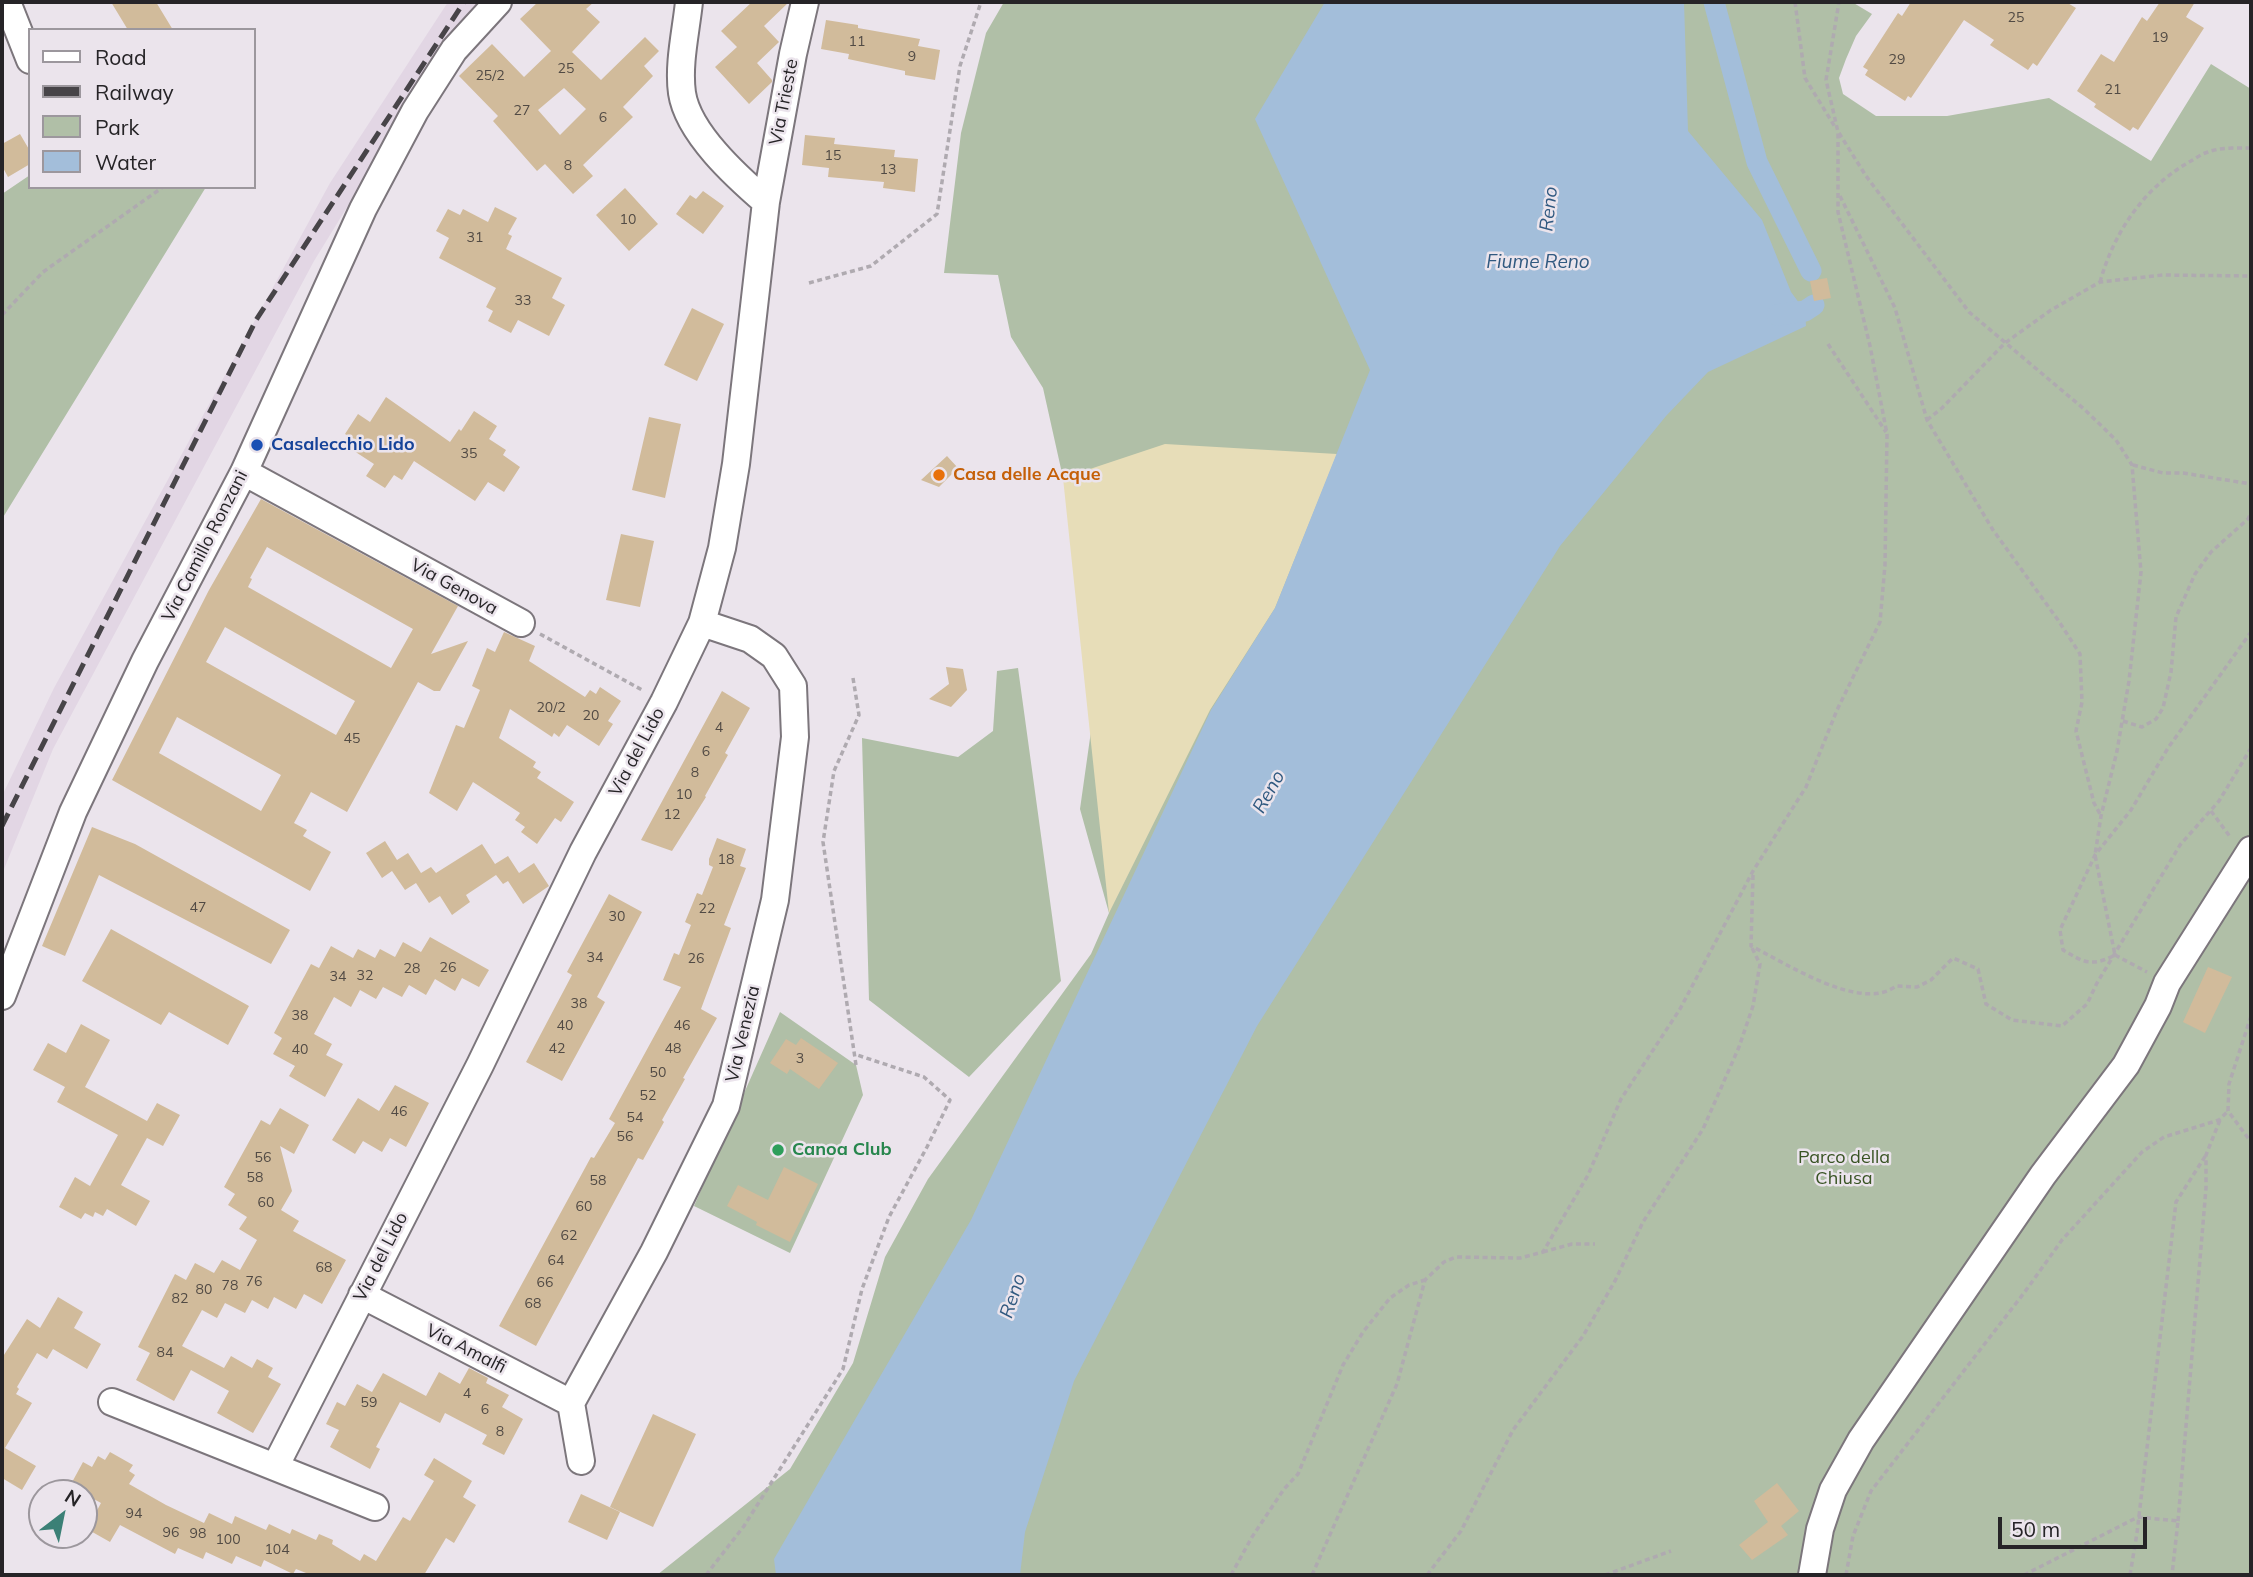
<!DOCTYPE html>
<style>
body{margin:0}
#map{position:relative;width:2253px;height:1577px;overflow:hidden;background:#ebe4ec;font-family:Mulish,sans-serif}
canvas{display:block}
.frame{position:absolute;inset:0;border:4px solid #262427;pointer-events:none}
.legend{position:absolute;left:28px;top:28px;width:228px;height:161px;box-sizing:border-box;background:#ebe4ec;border:2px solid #9c979d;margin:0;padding:9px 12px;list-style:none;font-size:21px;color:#262427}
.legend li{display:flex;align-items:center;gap:14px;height:35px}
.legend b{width:35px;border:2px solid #9c979d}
.north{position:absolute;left:28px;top:1479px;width:70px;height:70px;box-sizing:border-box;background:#ebe4ec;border:2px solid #9c979d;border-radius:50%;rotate:32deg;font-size:19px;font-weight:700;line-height:28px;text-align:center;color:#262427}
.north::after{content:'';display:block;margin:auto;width:24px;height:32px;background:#3b8076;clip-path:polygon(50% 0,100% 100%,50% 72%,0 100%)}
.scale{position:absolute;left:1998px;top:1517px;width:149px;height:32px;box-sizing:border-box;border:4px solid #262427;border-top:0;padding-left:9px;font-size:21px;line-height:24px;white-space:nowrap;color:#262427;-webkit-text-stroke:5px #ebe4ec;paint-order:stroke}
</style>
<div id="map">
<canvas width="2253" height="1577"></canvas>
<div class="frame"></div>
<ul class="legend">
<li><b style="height:9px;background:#fff"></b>Road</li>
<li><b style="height:9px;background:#474448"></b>Railway</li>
<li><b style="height:19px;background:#b0bfa7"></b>Park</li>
<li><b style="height:19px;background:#a3beda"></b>Water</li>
</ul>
<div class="north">N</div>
<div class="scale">50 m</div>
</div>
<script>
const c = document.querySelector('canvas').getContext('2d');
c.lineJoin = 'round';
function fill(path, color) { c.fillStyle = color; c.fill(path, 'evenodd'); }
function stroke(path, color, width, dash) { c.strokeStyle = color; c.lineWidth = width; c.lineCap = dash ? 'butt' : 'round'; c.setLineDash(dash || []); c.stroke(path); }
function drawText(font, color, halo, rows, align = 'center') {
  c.font = font + ' Mulish,sans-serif'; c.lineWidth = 5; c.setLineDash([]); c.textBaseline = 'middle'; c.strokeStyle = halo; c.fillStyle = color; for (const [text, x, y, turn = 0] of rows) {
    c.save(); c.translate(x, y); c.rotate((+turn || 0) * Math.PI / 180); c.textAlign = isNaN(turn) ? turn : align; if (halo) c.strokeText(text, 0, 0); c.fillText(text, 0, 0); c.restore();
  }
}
fill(new Path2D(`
 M448 2H482L411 103 314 261 53 749 2 874V796L54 688 330 183Z`), '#e2d6e4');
fill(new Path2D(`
 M1004 2H1852L1872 14 1856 36 1846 59 1839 78 1843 94 1876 116H1947L2049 98 2151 161 2211 64 2251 89V1575H657L790 1469 853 1363 885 1257 928 1179 1091 954 1109 913 1080 809 1102 653 1043 388 1011 337 998 275 944 273 961 133 986 33Z
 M30 175V187H206L2 519V194Z
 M1018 668 1061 981 969 1077 869 1000 862 738 958 757 993 731 997 671Z
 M780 1012 856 1065 863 1095 790 1253 694 1206Z`), '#b0bfa7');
fill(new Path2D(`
 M1165 444 1337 454 1275 608 1210 710 1109 913 1063 478Z`), '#e7ddb8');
fill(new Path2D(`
 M1325 2H1684L1688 131 1762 220 1791 292 1805 311 1806 326 1708 372 1666 416 1560 546 1257 1026 1074 1381 1025 1532 1020 1575H776L774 1559 971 1220 1211 710 1275 608 1370 370 1255 119Z`), '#a3beda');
stroke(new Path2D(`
 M1714 2 1757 162 1811 271
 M1777 315 1805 311 1814 305`), '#a3beda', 21);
fill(new Path2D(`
 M111 2H156L173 30H128Z
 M538 2H594L586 9 600 22 572 52 601 80 645 37 659 51 644 66 653 76 623 107 633 117 583 165 593 176 573 194 545 164 537 171 493 121 498 116 459 76 492 44 524 77 551 51 520 19ZM564 88 586 109 560 135 538 110Z
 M752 2H789L764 26 779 42 757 63 772 80V82L749 104 715 67 737 47 721 31Z
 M1911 2H2066L2076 8 2037 66 2033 63 2028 70 1990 45 1994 40 1964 20 1911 98 1908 96 1905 101 1865 75 1868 70 1863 67 1898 13 1902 16Z
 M2160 2H2195L2186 17 2204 28 2138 130 2133 127 2130 131 2094 107 2096 104 2077 91 2101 54 2114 62 2142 17 2147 21Z
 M826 20 858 25V28L920 39 918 46 940 50 935 80 905 75V71L848 59 849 54 821 49Z
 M20 134 30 151V164L8 177 2 166V144Z
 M805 135 835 138 834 144 895 150 894 157 918 159 915 192 883 188 884 182 828 177 829 168 802 165Z
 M625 188 658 224 629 251 596 215Z
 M703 191 724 206 703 234 676 214 690 195 696 199Z
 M495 207 517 218 508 234 512 236 506 249 562 278 552 298 565 305 549 336 518 320 511 333 488 321 493 311 486 307 496 288 439 258 449 238 436 231 448 209 460 215 463 209 488 222Z
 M1827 278 1831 298 1814 301 1810 281Z
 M692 308 724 324 697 381 664 365Z
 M386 397 450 442 459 429 461 431 474 411 497 426 489 439 506 450 503 455 520 467 504 492 488 482 475 501 414 461 402 480 394 475 385 488 366 476 374 464 351 449 357 441 345 434 358 414 370 422Z
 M649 417 681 424 665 498 632 490Z
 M947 456 958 468 939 487 921 480Z
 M261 499 458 606 431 654 468 641 440 691H434L418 682 347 812 311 792 294 823 307 830 303 836 331 852 310 891 112 780 209 590ZM267 547 413 629 391 668 248 587 252 579 250 578ZM225 627 355 701 336 735 206 662ZM177 717 281 775 261 811 159 753Z
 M621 534 654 541 640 607 606 600Z
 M504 632 535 646 529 661 585 697 590 690 596 694 600 687 621 701 608 721 613 724 599 746 567 725 559 737 554 733 552 737 510 709 499 738 536 762 533 767 541 772 537 778 574 802 561 822 555 818 537 844 521 832 525 827 515 820 520 813 473 782 457 811 429 793 456 725 464 728 480 690 472 686 487 648 495 652Z
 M946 667 963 669 967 690 951 707 929 699 949 684Z
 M722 691 750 708 725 753 728 755 705 796 706 797 672 851 641 840Z
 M92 827 135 844 290 930 271 964 99 875 65 956 42 946Z
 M717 838 746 849 740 866 746 868 724 925 731 928 701 1009 717 1018 683 1078 685 1079 662 1120 664 1122 643 1160 638 1158 536 1346 499 1326 591 1157 594 1158 615 1123 609 1119 681 987 663 980 674 953 679 955 691 925 685 922 697 893 702 895 713 867 709 865V859Z
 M385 841 397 860 408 853 421 873 431 867 436 873 482 844 495 864 508 856 519 873 534 863 549 886 523 904 508 881 503 884 496 875 466 895 470 902 452 915 440 896 429 903 416 883 405 890 392 871 382 878 366 853Z
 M609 894 642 912 597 997 605 1002 562 1081 526 1062 572 975 567 972Z
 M111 929 249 1006 228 1045 169 1012 161 1025 82 981Z
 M430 937 489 970 479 987 462 978 455 991 435 979 426 995 409 985 402 997 383 987 376 999 360 990 351 1007 334 997 314 1034 332 1044 326 1055 343 1064 325 1097 289 1076 295 1066 273 1054 282 1038 274 1033 311 964 319 968 331 946 353 958 358 949 375 958 380 949 395 957 403 942 421 952Z
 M2208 967 2232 977 2205 1033 2183 1022Z
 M81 1024 110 1040 85 1087 147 1121 157 1103 180 1115 163 1146 147 1138 121 1185 150 1201 136 1226 107 1209 103 1216 95 1212 93 1217 85 1213 81 1219 59 1207 75 1177 90 1186 118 1135 57 1102 65 1087 33 1070 48 1043 66 1053Z
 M801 1038 838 1063 819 1089 790 1069 787 1074 770 1063 786 1039 796 1045Z
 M395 1085 429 1103 406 1147 390 1138 382 1152 363 1141 355 1154 332 1140 358 1098 379 1111Z
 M280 1108 309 1125 294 1154 280 1146 292 1191 281 1210 299 1221 293 1231 346 1260 322 1304 304 1294 296 1309 274 1297 268 1309 252 1300 245 1313 225 1303 217 1318 202 1310 182 1346 224 1368 231 1356 252 1368 257 1359 273 1368 268 1377 281 1384 253 1433 217 1413 229 1391 191 1370 174 1401 136 1380 150 1353 138 1347 175 1274 186 1280 195 1263 214 1273 222 1260 240 1270 257 1240 239 1229 247 1217 228 1205 235 1194 224 1187 261 1120 270 1125Z
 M784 1167 818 1184 790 1242 756 1225 757 1222 727 1206 738 1185 768 1200Z
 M58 1297 83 1312 74 1328 101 1344 87 1369 53 1349 47 1359 37 1353 17 1387 19 1389 16 1394 32 1403 5 1448 36 1466 22 1490 2 1478V1358L27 1319 40 1328Z
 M469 1368 488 1378 486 1383 509 1395 502 1407 523 1419 504 1455 482 1444 487 1435 445 1413 440 1423 400 1402 376 1447 380 1449 370 1469 330 1447 339 1430 326 1424 337 1402 345 1406 357 1384 372 1392 383 1373 426 1396 439 1372 460 1384Z
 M653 1414 696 1434 653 1527 610 1507Z
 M110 1452 133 1465 129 1471 135 1475 129 1484 166 1505 204 1523 209 1513 232 1524 235 1516 266 1530 269 1524 290 1534 292 1529 316 1540 319 1534 333 1540 332 1544 360 1561 364 1554 376 1561 403 1517 410 1521 434 1481 424 1475 434 1458 472 1481 463 1497 476 1505 454 1543 446 1538 424 1575H311L296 1569 293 1574 264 1560 261 1567 236 1556 232 1564 206 1552 203 1559 178 1548 175 1554 120 1525 110 1542 87 1529 101 1503 70 1486 83 1462 92 1467 98 1456 105 1460Z
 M1777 1483 1799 1511 1781 1526 1788 1535 1752 1560 1739 1545 1768 1522 1754 1501Z
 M581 1494 620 1512 607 1540 568 1522Z`), '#d1bb9b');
const minor = new Path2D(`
 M7 2 30 60
 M689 2C686 31 678 64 682 93 688 133 737 177 766 202
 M244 472 521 623
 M2 996 73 812 145 661 244 472 363 209 415 111 454 50 498 2
 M362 1295 571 1403
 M112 1402 375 1507
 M581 1461 571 1403 654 1252 726 1106 775 900 795 737 793 686 774 656 750 639 702 623
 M275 1467 480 1065 583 852 664 702 702 623 722 548 736 464 766 202 793 54 805 2
 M1812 1575 1820 1529 1833 1490 1861 1440 2043 1175 2126 1065 2158 1006 2167 983 2251 850`);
stroke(minor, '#7c767c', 30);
stroke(new Path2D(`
 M1795 2 1805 78 1835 127
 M1839 133 1866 176 1969 312 2084 409 2116 440 2132 465 2141 572 2129 681 2117 751 2101 816 2095 855 2115 955
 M1840 196 1895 308 1927 420 1993 530 2058 620 2080 654 2082 702 2076 731 2094 803 2100 814
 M2100 282C2114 232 2144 188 2189 162 2195 159 2201 154 2208 152 2221 147 2237 148 2251 148
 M809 283 871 266 937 214 960 66 981 2
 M2 315 43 272 163 187
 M1828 344 1886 432
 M1927 420 1942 408 2005 343 2051 310 2100 282 2163 275 2251 276
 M2133 465 2163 473H2183L2251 484
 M540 634 644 691
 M853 678 859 715 834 771 823 842 856 1065
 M2123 721 2142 727 2156 719 2163 708 2171 672 2176 617 2195 574 2211 552 2248 519 2251 513
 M2211 811 2231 838
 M1753 875 1751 946C1786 963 1861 1013 1896 986L1917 987 1931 980 1953 958 1978 969 1986 1004 2012 1020 2062 1026 2087 1004 2097 983 2180 845 2219 801 2251 748
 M2115 955 2147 972
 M2113 956C2091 967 2083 962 2063 950L2060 930 2095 855 2131 810 2168 748 2251 632
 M2251 1016 2229 1084 2228 1111 2251 1142
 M1543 1252 1572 1244H1595
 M2178 1521 2206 1188V1155L2220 1120
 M706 1575 744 1526 843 1369 862 1289 889 1217 927 1147 950 1100 924 1077 854 1054
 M1231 1575 1252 1537 1284 1489 1298 1474 1343 1365 1363 1332 1390 1298 1409 1285 1425 1280
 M1312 1575 1397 1384 1425 1280 1444 1262 1456 1257 1520 1258 1543 1252 1588 1175 1621 1099 1680 1009 1753 871 1806 787 1837 710 1880 622 1885 565 1887 434 1870 346 1838 212V132L1826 80 1839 2
 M1427 1575 1461 1531 1513 1430 1583 1336 1615 1281 1643 1222 1703 1129 1739 1047 1753 1006 1760 964 1752 948
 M1605 1575 1671 1551
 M1846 1575 1853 1536 1871 1491 2024 1293 2062 1240 2142 1152 2164 1137 2219 1120 2228 1111
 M2024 1575 2138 1517 2178 1521 2172 1575
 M2130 1575 2137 1533 2176 1202 2206 1155`), '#afaab0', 3.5, [5, 3.5]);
stroke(minor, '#fff', 26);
stroke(new Path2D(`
 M2 826 256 320 464 2`), '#474448', 5, [14, 7]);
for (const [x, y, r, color] of [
 [257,445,7,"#1a4fb4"],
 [939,475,7,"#e8710a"],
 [778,1150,7,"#2e9e5b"]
]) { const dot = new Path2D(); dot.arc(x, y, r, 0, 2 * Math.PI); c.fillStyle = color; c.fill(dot); stroke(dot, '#ebe4ec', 2.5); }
drawText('14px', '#514a44', null, [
 ["25",2016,18],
 ["19",2160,38],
 ["11",857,42],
 ["9",912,57],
 ["29",1897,60],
 ["25",566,69],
 ["25/2",490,76],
 ["21",2113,90],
 ["27",522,111],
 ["6",603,118],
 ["15",833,156],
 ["8",568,166],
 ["13",888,170],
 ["10",628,220],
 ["31",475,238],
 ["33",523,301],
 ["35",469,454],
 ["20/2",551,708],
 ["20",591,716],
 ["4",719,728],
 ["45",352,739],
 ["6",706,752],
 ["8",695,773],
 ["10",684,795],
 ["12",672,815],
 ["18",726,860],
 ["47",198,908],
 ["22",707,909],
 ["30",617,917],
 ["34",595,958],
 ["26",696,959],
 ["26",448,968],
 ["28",412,969],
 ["32",365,976],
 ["34",338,977],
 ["38",579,1004],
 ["38",300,1016],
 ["40",565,1026],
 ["46",682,1026],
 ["42",557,1049],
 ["48",673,1049],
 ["40",300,1050],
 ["3",800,1059],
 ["50",658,1073],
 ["52",648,1096],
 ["46",399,1112],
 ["54",635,1118],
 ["56",625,1137],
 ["56",263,1158],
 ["58",255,1178],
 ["58",598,1181],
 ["60",266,1203],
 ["60",584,1207],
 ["62",569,1236],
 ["64",556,1261],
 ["68",324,1268],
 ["76",254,1282],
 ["66",545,1283],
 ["78",230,1286],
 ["80",204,1290],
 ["82",180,1299],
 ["68",533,1304],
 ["84",165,1353],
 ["4",467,1394],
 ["59",369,1403],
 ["6",485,1410],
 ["8",500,1432],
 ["94",134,1514],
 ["96",171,1533],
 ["98",198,1534],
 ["100",228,1540],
 ["104",277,1550]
]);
drawText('18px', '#262427', '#ebe4ec', [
 ["Via Trieste",784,102,-79],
 ["Via Camillo Ronzani",205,546,-63],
 ["Via Genova",454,587,29],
 ["Via del Lido",637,752,-62],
 ["Via Venezia",743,1034,-77],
 ["Via del Lido",381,1257,-63],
 ["Via Amalfi",466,1349,27]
]);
drawText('bold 18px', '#164399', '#ebe4ec', [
 ["Casalecchio Lido",271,445]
], 'left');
drawText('bold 18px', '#c56008', '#ebe4ec', [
 ["Casa delle Acque",953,475]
], 'left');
drawText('bold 18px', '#27864d', '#ebe4ec', [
 ["Canoa Club",792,1150]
], 'left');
drawText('18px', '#385323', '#ebe4ec', [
 ["Parco della",1844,1158],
 ["Chiusa",1844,1179]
]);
drawText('italic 19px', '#305980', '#ebe4ec', [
 ["Reno",1549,209,-84],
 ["Fiume Reno",1538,262],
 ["Reno",1269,792,-61],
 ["Reno",1013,1296,-72]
]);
</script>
